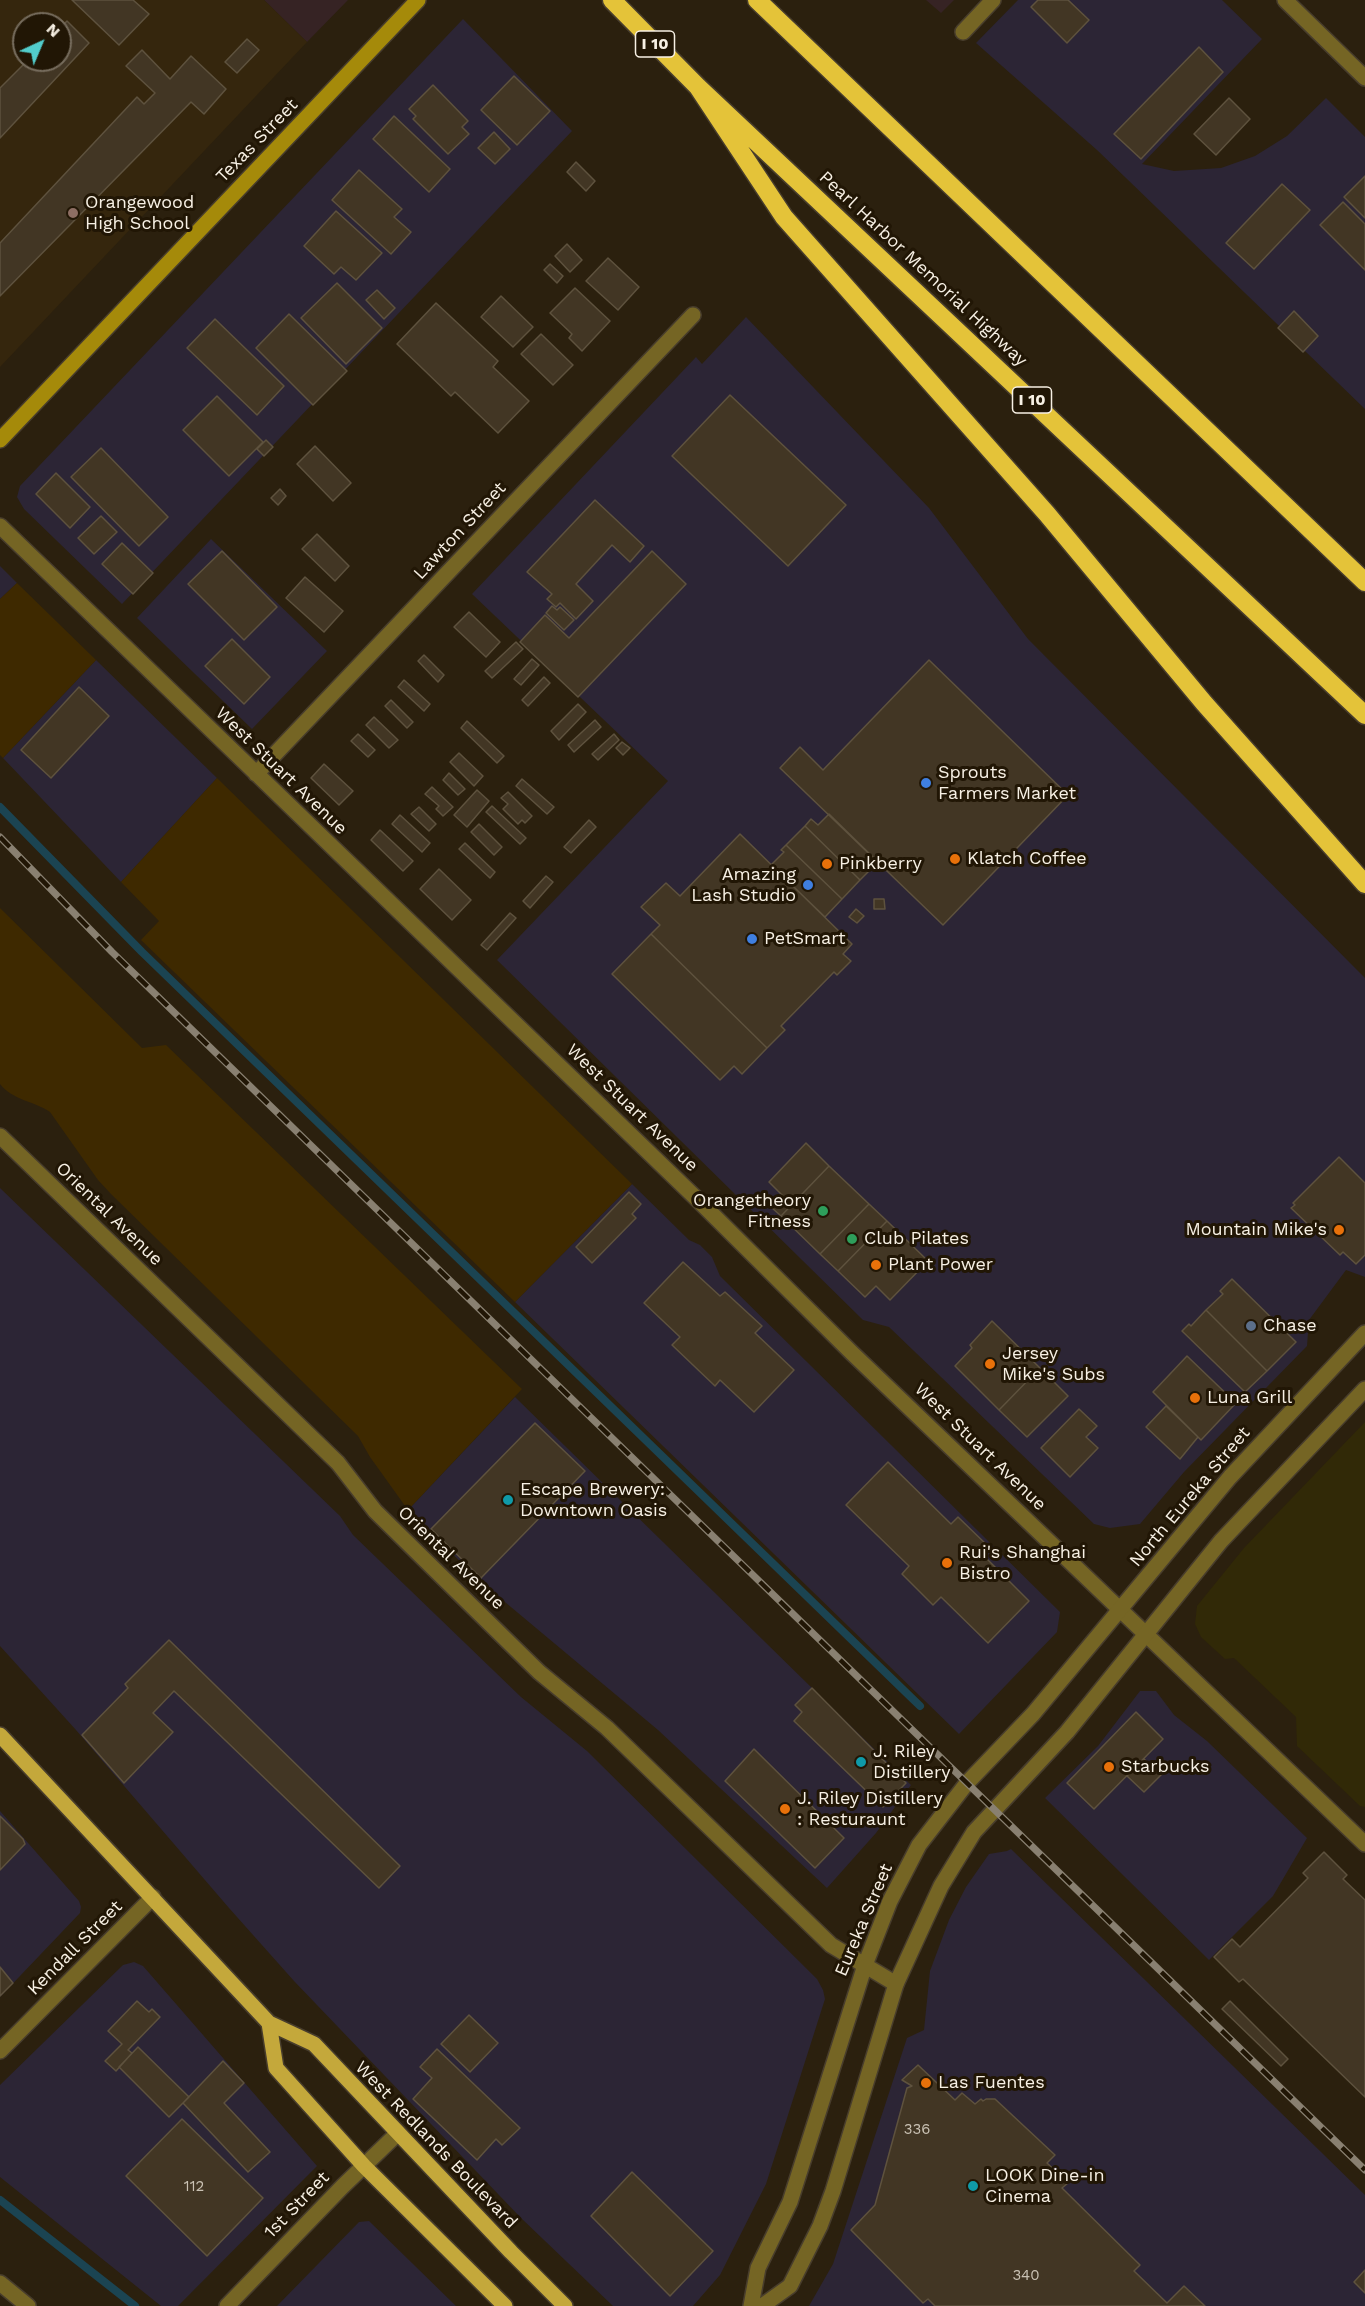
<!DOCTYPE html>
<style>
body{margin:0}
#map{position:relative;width:1365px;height:2306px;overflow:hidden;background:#2b200e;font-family:"Work Sans",sans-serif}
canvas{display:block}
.north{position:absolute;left:12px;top:12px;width:60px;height:60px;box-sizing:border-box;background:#211605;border:2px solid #776d5e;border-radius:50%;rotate:44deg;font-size:16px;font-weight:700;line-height:24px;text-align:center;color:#f7f0e4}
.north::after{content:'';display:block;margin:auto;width:21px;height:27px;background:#52cdcc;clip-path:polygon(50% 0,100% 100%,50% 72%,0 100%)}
</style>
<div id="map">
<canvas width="1365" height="2306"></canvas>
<div class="north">N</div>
</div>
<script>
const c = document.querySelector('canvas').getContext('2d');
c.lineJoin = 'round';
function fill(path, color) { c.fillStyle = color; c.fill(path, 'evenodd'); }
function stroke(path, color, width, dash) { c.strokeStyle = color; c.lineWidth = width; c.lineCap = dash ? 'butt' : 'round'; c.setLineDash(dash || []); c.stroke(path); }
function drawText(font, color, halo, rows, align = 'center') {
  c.font = font + ' "Work Sans",sans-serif'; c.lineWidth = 6; c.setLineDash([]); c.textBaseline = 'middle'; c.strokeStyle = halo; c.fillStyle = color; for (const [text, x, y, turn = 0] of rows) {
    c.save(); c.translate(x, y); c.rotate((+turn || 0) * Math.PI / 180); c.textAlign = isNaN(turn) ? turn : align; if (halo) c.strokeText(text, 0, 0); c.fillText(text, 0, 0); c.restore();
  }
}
fill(new Path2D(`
 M1018 0H1222L1262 39 1142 164 1174 171 1221 168 1255 156 1287 136 1326 98 1365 137V409L1097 150 976 43Z
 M463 19 572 131 122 604 24 509 17 497 20 486Z
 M746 317 929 508 1028 639 1365 978V1277L1346 1270 1309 1320 1307 1346 1184 1472 1140 1524 1110 1528 1094 1524 889 1327 863 1320 497 960 668 781 472 594 696 357 702 364Z
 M211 539 327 651 252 729 137 618Z
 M0 566 17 583 0 599Z
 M96 660 217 778 121 882 3 758Z
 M632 1184 689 1240 700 1245 712 1257 720 1276 1060 1612 1057 1632 959 1734 515 1302Z
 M0 1188 340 1516 353 1535 521 1697 587 1751 817 1979 823 1990 825 1999 766 2184 720 2275 693 2306H613L521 2218 294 1981 229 1908 76 1730 0 1646Z
 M515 1397 911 1785 876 1833 827 1888 658 1730 481 1582 408 1510Z
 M1140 1691H1156L1174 1715 1207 1741 1307 1838 1273 1896 1209 1960 1045 1798 1098 1746Z
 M0 1811 79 1901 81 1907 80 1913 0 1997Z
 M1011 1849 1365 2195V2306H809L833 2264 907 2038 924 2030 930 1971 949 1920 966 1887 989 1854 1007 1851Z
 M134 1962 143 1966 317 2166 178 2306H161L0 2177V2085L123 1965Z
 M369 2221 456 2306H277L359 2222Z`), '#2c2535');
fill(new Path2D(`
 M264 0H348L307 42Z
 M926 0H954L941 13Z`), '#362324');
fill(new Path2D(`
 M0 0H264L307 42 0 367ZM24 24H60V60H24Z`), '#35260d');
fill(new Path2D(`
 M17 583 96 660 3 758 0 755V599Z
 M217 778 632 1184 515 1302 141 940 159 921 121 882Z
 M0 908 142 1048 166 1045 522 1389 408 1510 370 1457 358 1436 111 1194 98 1180 50 1112C34 1101 12 1100 0 1084Z`), '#3e2900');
fill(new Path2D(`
 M1365 1422V1807L1360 1806 1297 1746 1296 1717 1234 1658 1225 1659 1201 1637 1195 1624 1197 1606 1244 1548Z`), '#312907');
stroke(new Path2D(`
 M0 807 142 952 920 1706
 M0 2200 135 2306`), '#1b4452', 8);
const building = new Path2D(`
 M72 0H133L149 14 119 45Z
 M1038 0H1068L1089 20 1067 43 1031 7Z
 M67 21 89 43 0 138V88L28 60H60V28Z
 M247 39 259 50 237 73 225 62Z
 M1199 47 1223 72 1141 159 1114 134Z
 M142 50 170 79 191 56 226 89 204 114 191 102 0 296V243L137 97 144 104 155 93 126 66Z
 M514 76 550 111 517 145 481 110Z
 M433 85 468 121 462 127 469 134 448 154 413 119 416 116 409 109Z
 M1229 98 1250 119 1216 155 1194 134Z
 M394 116 450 169 429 192 373 139Z
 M494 132 510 149 495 164 478 148Z
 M576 162 595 181 586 191 567 172Z
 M359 170 402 209 394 217 411 232 391 254 332 200Z
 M1365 176V218L1344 197Z
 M1282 184 1310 210 1254 269 1226 243Z
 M1343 202 1365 224V270L1320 225Z
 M336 211 382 253 356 280 341 267 334 274 304 246Z
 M567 244 582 260 570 272 555 256Z
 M608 258 639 287 618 310 586 281Z
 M550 264 563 276 557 283 544 270Z
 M337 283 382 328 346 364 301 318Z
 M575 288 610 321 582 351 569 338 572 334 550 313Z
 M377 290 395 308 384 319 366 300Z
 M501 296 533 327 513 347 481 317Z
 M436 303 498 361 493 367 529 401 498 433 455 392 451 396 397 344Z
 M1294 311 1318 336 1303 352 1278 328Z
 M289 314 347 371 313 405 256 348Z
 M215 319 284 386 257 415 187 348Z
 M541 334 573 365 553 385 521 354Z
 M730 395 846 505 788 566 672 456Z
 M217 396 263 442 229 476 183 430Z
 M266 440 273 447 264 456 257 449Z
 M315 446 351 483 333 501 297 464Z
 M101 448 168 517 139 546 71 477Z
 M56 473 90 507 70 528 36 494Z
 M280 489 286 496 278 505 271 498Z
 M595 500 644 546 630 562 612 545 576 584 593 601 576 619 560 603 556 607 547 599 552 594 527 572Z
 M101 516 117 532 94 554 78 538Z
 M317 534 349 566 335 581 302 549Z
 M122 543 153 573 133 594 102 564Z
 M222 551 277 607 244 640 188 584Z
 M652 551 686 584 578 697 520 642 545 615 569 638Z
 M305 577 343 611 324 632 286 598Z
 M552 606 557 610 560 607 574 620 564 630 546 613Z
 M469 612 500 642 486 657 454 627Z
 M232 639 270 677 244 704 205 666Z
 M516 642 523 649 492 678 485 671Z
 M424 655 444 675 438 682 418 661Z
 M532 659 539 665 521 685 514 679Z
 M929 660 1068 795 943 925 780 768 800 747 823 770Z
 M544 677 550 683 528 706 522 700Z
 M404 680 430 704 424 711 398 687Z
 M79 687 109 716 51 778 21 750Z
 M391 700 413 722 407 728 385 706Z
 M578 704 586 712 559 740 551 731Z
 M374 717 398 740 389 748 366 725Z
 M595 720 601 727 574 752 568 745Z
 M467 721 504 756 497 763 461 728Z
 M358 734 375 750 368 757 351 741Z
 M614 734 619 740 598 760 592 754Z
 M622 742 630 748 623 755 616 748Z
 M459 753 483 776 474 786 450 762Z
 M324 764 353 791 339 805 311 778Z
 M449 773 465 789 458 795 443 780Z
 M522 779 554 807 547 814 516 786Z
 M432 787 453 807 443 816 436 809 439 806 425 794Z
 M477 790 489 801 467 827 454 815Z
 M508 792 532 816 525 823 522 820 518 824 503 809 508 804 501 798Z
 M492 806 526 838 520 844 486 812Z
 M419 807 436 824 429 831 411 814Z
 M829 814 878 862 860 880 805 826 811 819 818 825Z
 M400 815 430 843 422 852 392 824Z
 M589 820 596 827 571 853 564 847Z
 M479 824 502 847 494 855 471 832Z
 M805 826 860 880 842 899 786 845Z
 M380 830 413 861 403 871 371 840Z
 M740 834 852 944 843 954 851 961 837 975 834 972 781 1026 785 1030 767 1048 651 934 660 925 641 907 666 883 680 896Z
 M465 843 495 872 490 878 459 849Z
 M786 845 842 899 825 917 771 865 784 852 781 850Z
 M439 869 471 900 452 920 420 889Z
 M546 876 553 882 530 908 523 901Z
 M874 899H884L885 909H874Z
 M856 909 864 916 857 923 849 917Z
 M510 913 516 918 487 950 481 945Z
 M651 934 767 1048 742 1074 734 1066 720 1080 612 974Z
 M806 1143 829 1166 781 1216 771 1207 782 1195 769 1182Z
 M1339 1157 1365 1183V1255L1356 1264 1343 1252 1340 1255 1291 1208 1295 1205 1293 1203Z
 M829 1166 869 1204 820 1254 781 1216Z
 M629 1192 641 1204 632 1214 636 1218 592 1263 576 1247Z
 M869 1204 887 1221 838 1271 820 1254Z
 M887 1221 928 1261 890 1300 876 1286 865 1297 838 1271Z
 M683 1262 720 1296 725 1292 762 1326 755 1333 794 1370 754 1412 720 1380 715 1386 672 1345 680 1337 644 1303Z
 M1232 1279 1296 1342 1267 1371 1206 1310 1223 1294 1220 1291Z
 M1206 1310 1267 1371 1245 1392 1182 1331 1189 1324 1191 1326Z
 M992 1321 1040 1368 999 1410 955 1366 972 1348 970 1345Z
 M1187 1356 1236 1403 1201 1440 1153 1392Z
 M1040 1368 1068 1396 1027 1437 999 1410Z
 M1166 1406 1198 1437 1180 1459 1146 1427Z
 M1079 1409 1097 1426 1086 1437 1098 1448 1070 1477 1041 1448Z
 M535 1423 585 1471 481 1578 431 1529Z
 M888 1462 951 1524 958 1517 989 1547 982 1554 1029 1601 988 1643 941 1597 933 1605 902 1574 909 1566 846 1505Z
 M169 1640 400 1866 379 1888 174 1691 153 1713 173 1732 124 1783 82 1735 128 1688 125 1684Z
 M812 1688 906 1783 883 1807 794 1721 802 1712 795 1705Z
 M1136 1712 1163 1739 1094 1809 1067 1783Z
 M754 1749 844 1838 815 1868 725 1781Z
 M1144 1759 1161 1775 1144 1792 1127 1776Z
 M0 1816 23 1839 25 1844 0 1870Z
 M1324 1852 1347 1875 1343 1879 1365 1900V2097L1243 1979 1239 1982 1214 1957 1232 1939 1240 1947 1308 1878 1303 1873Z
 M0 1967 13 1983 0 1996Z
 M137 2001 149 2012 152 2009 160 2017 128 2050 132 2053 116 2071 105 2061 122 2044 108 2031Z
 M1230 2001 1288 2059 1281 2066 1222 2009Z
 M469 2015 498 2043 470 2072 441 2044Z
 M138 2047 189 2097 169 2117 119 2067Z
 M437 2049 520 2128 502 2145 496 2139 477 2160 413 2099 432 2078 420 2067Z
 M223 2061 244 2083 224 2103 270 2152 248 2172 183 2103Z
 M918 2065 955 2100 962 2093 975 2104 981 2099 983 2101 986 2099H995L1055 2155 1047 2163 1068 2183 1062 2188 1140 2265 1134 2271 1167 2303 1184 2286 1205 2306H935L928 2299 923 2303 851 2230 875 2205 907 2088 912 2086 902 2080Z
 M182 2119 263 2198 207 2256 126 2176Z
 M632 2172 713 2251 670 2296 591 2216Z
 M1365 2270V2293L1354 2282Z`);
fill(building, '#423624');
stroke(building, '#5e523e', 1.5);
const minor = new Path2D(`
 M963 32 993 0
 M0 526 698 1200 852 1353 1365 1844
 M256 774 693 315
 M0 1136 338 1463 375 1511 539 1672 607 1728 831 1945 896 1984
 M0 2051 153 1897
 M227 2306 343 2186 398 2133`);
const tertiary = new Path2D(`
 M1285 0 1365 78
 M0 2283 28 2306
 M751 2306 758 2268 790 2202 865 1965 890 1901 919 1845 967 1783 1033 1714 1230 1477 1365 1333
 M762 2306 790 2286 820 2226 833 2191 896 1984 941 1886 974 1832 1067 1732 1221 1541 1365 1389`);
const secondary = new Path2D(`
 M0 440 418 0`);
const primary = new Path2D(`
 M0 1735 269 2023 314 2044 511 2252 565 2306
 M269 2023 276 2068 364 2166 505 2306`);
const motorway = new Path2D(`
 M612 0 698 87 1365 715
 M757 0 1365 582
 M698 87 784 217 1047 514 1204 703 1365 884`);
stroke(minor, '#483d2c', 18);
stroke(tertiary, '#483d2c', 18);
stroke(secondary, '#483d2c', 18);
stroke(primary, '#483d2c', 18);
stroke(motorway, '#483d2c', 21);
stroke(minor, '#756524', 15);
stroke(tertiary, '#756524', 15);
stroke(secondary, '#a58a0a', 15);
stroke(primary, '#c4a83b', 15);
stroke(motorway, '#e4c339', 18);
const rail = new Path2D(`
 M0 837 112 952 1365 2170`);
stroke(rail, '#898071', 7);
stroke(rail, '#211605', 4.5, [14]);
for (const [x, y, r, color] of [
 [73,213,6,"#8d6e63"],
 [926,783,6,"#3f7fe0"],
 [955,859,6,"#e8710a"],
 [827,864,6,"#e8710a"],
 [808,885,6,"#3f7fe0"],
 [752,939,6,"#3f7fe0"],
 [823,1211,6,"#2e9e5b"],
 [1339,1230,6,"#e8710a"],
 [852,1239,6,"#2e9e5b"],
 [876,1265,6,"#e8710a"],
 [1251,1326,6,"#5c6f8a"],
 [990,1364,6,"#e8710a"],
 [1195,1398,6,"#e8710a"],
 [508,1500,6,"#0f9aa8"],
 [947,1563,6,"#e8710a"],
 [861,1762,6,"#0f9aa8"],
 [1109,1767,6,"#e8710a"],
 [785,1809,6,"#e8710a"],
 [926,2083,6,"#e8710a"],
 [973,2186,6,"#0f9aa8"]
]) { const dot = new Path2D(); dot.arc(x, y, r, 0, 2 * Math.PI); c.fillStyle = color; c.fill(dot); stroke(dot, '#211605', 2); }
drawText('15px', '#cac2b4', null, [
 ["336",917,2130],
 ["112",194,2187],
 ["340",1026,2276]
]);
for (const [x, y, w] of [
 [655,44,39],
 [1032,400,39]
]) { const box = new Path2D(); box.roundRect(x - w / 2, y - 13, w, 26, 4.5); c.fillStyle = '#211605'; c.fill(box); stroke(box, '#f7f0e4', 1.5); }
drawText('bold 16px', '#f7f0e4', null, [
 ["I 10",655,44],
 ["I 10",1032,400]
]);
drawText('18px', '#f7f0e4', '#211605', [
 ["Texas Street",257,141,-46],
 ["Pearl Harbor Memorial Highway",923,269,43],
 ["Lawton Street",460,531,-47],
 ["West Stuart Avenue",281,771,44],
 ["West Stuart Avenue",632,1108,44],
 ["Oriental Avenue",109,1214,44],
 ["West Stuart Avenue",980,1447,44],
 ["North Eureka Street",1190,1497,-50],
 ["Oriental Avenue",451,1558,44],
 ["Eureka Street",864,1920,-67],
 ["Kendall Street",75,1948,-45],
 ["West Redlands Boulevard",436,2145,46],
 ["1st Street",297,2205,-46]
]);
drawText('18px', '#f7f0e4', '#211605', [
 ["Orangewood",85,203],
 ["High School",85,224],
 ["Sprouts",938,773],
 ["Farmers Market",938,794],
 ["Klatch Coffee",967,859],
 ["Pinkberry",839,864],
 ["Amazing",796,875,"right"],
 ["Lash Studio",796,896,"right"],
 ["PetSmart",764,939],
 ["Orangetheory",811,1201,"right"],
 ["Fitness",811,1222,"right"],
 ["Mountain Mike's",1327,1230,"right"],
 ["Club Pilates",864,1239],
 ["Plant Power",888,1265],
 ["Chase",1263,1326],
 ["Jersey",1002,1354],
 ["Mike's Subs",1002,1375],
 ["Luna Grill",1207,1398],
 ["Escape Brewery:",520,1490],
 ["Downtown Oasis",520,1511],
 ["Rui's Shanghai",959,1553],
 ["Bistro",959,1574],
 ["J. Riley",873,1752],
 ["Distillery",873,1773],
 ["Starbucks",1121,1767],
 ["J. Riley Distillery",797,1799],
 [": Resturaunt",797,1820],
 ["Las Fuentes",938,2083],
 ["LOOK Dine-in",985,2176],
 ["Cinema",985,2197]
], 'left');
</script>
